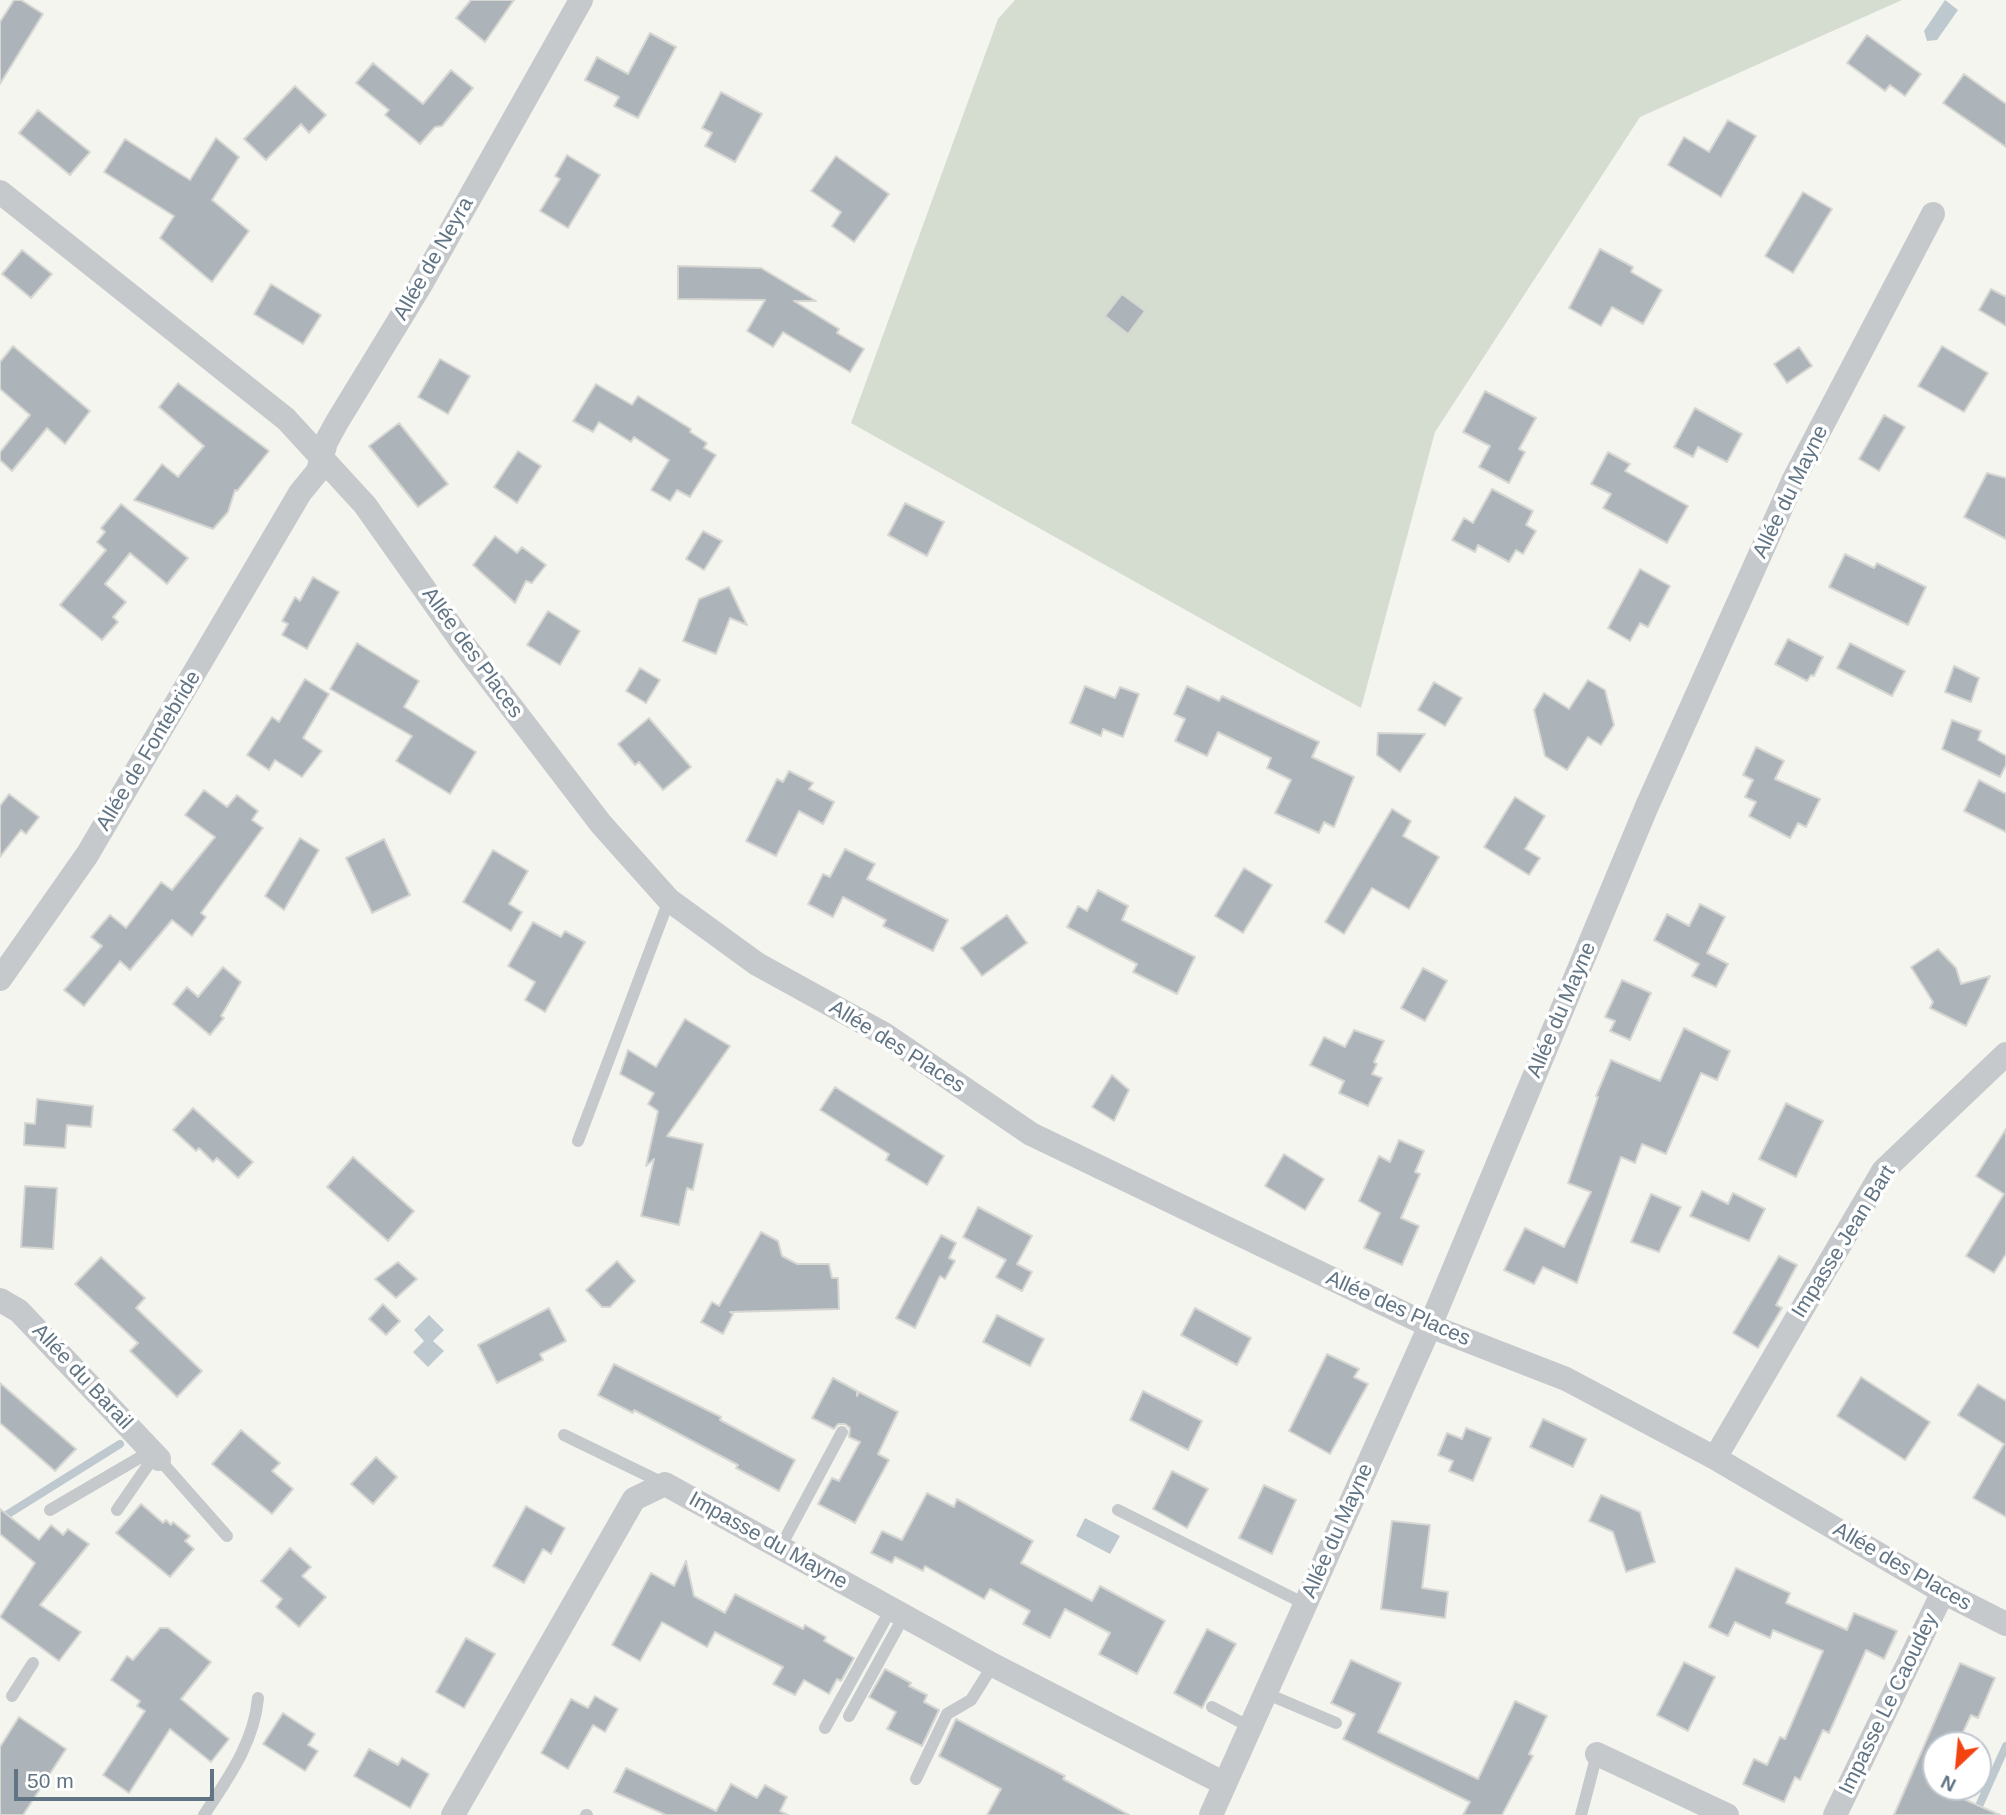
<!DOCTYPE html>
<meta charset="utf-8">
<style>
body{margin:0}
#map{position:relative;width:2006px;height:1815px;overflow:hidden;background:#f5f5f0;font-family:Arial,sans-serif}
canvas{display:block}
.north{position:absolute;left:1922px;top:1731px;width:70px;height:70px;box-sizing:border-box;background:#fff;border:2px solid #bfc7ce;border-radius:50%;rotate:206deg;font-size:19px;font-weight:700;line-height:28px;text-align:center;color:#607484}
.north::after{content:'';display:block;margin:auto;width:24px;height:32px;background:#f34311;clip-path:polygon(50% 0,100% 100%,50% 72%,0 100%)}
.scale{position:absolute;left:14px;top:1769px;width:200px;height:32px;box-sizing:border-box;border:4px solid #607484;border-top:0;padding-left:9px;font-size:21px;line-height:24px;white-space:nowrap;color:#607484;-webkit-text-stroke:5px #fff;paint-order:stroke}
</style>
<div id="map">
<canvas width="2006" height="1815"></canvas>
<div class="north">N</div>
<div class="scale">50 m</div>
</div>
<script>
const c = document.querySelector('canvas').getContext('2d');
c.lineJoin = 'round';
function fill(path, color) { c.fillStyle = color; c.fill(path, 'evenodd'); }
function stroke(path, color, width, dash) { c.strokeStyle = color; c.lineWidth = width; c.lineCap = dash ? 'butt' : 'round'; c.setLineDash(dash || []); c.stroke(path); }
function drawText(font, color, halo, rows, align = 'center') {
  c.font = font + ' Arial,sans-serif'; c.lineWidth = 7; c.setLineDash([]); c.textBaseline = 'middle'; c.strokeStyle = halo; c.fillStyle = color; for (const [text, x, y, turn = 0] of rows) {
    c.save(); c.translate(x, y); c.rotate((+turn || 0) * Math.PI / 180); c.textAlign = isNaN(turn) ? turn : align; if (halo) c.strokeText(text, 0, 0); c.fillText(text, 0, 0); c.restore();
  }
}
fill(new Path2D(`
 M1015 0H1902L1640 117 1435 432 1361 708 851 423 998 19Z`), '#d5dcd0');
fill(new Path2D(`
 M1945 0 1958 10 1937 40 1927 41 1924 31Z
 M429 1315 444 1330 433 1341 444 1351 428 1367 413 1352 424 1341 414 1330Z
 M1085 1518 1120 1536 1110 1554 1076 1536Z`), '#bdc9ce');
stroke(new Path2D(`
 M0 1519 120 1444
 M1975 1815 2006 1746`), '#bdc9ce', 8);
const building = new Path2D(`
 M14 0H21L43 14 0 84V22Z
 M471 0H514L485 42 456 18Z
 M650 33 676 47 638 118 614 106 619 97 585 80 597 57 628 74Z
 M1867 35 1921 74 1905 96 1890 85 1885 91 1847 63Z
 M373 63 423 104 451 70 473 88 442 126 435 127 420 144 385 115 389 110 356 83Z
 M1964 74 2006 104V147L1943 103Z
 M295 86 326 115 309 133 301 124 266 160 244 139Z
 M721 92 762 114 735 162 705 146 712 133 702 128Z
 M38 110 90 152 70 175 19 133Z
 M1728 120 1756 136 1721 197 1668 165 1684 137 1709 152Z
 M216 138 239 157 212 200 249 231 212 282 160 238 174 216 104 172 125 139 190 180Z
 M567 155 600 175 568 228 540 211 560 179 555 176Z
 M836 156 889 194 854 242 832 226 841 212 811 191Z
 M1803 192 1832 209 1793 273 1765 256Z
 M1600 249 1633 267 1631 272 1662 290 1643 324 1612 307 1601 326 1569 308Z
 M22 250 52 274 31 298 2 274Z
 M678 266 761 268 816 301H794L839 329 837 333 864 349 850 372 783 332 773 347 747 331 765 300 678 299Z
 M271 284 321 315 303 344 254 314Z
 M1991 289 2006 297V326L1979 310Z
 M1122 294 1145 311 1128 334 1105 316Z
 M13 346 90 411 65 444 47 428 12 471 0 460V452L30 415 0 389V362Z
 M1942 346 1988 373 1964 412 1918 386Z
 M1799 347 1812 366 1787 383 1774 364Z
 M440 359 470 376 448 414 418 397Z
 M178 383 269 451 237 491 235 490 228 512 213 529 134 500 162 464 178 477 204 446 159 407Z
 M596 384 632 405 638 396 691 429 690 432 707 443 704 448 716 455 690 497 677 490 670 501 651 490 669 460 634 437 631 442 599 422 593 432 573 421Z
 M1485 391 1536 418 1519 449 1525 452 1509 483 1479 467 1490 446 1463 432Z
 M1695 408 1742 434 1727 462 1698 447 1693 457 1674 447Z
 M1884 415 1905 427 1879 471 1859 459Z
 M399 423 448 484 418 507 369 446Z
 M518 451 541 466 517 503 494 487Z
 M1608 452 1630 464 1625 471 1688 506 1667 543 1603 508 1611 494 1591 484Z
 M1987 473 2006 478V539L1964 517Z
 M1492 489 1533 511 1526 525 1536 531 1523 554 1516 550 1509 562 1478 545 1475 552 1452 540 1464 518 1473 523Z
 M905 503 944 522 927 556 888 535Z
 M121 504 188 558 167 584 130 553 105 584 126 602 113 617 118 622 102 640 60 605 106 550 97 542 105 532 101 528Z
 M703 531 722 541 704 570 686 559Z
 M495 536 517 553 522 547 546 565 532 583 526 581 515 603 473 565Z
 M1845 554 1874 568 1877 563 1926 587 1908 625 1829 587Z
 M1640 569 1670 586 1648 627 1640 623 1630 641 1608 628Z
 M313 577 339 592 307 649 282 635 288 624 282 621 295 597 300 601Z
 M729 587 747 625 730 618 716 654 683 641 699 599Z
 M548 611 580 631 560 665 527 645Z
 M1788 639 1823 657 1814 676 1811 675 1807 681 1775 664Z
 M357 643 419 681 404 707 476 752 450 794 396 761 412 736 330 689Z
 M1850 643 1905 671 1892 696 1837 668Z
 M1954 666 1979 678 1971 702 1945 692Z
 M640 668 660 680 646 703 626 691Z
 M305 679 329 694 303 738 322 751 302 777 275 760 269 770 247 755 272 717 279 722Z
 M1588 680 1605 690 1614 725 1601 745 1588 737 1567 770 1545 756 1534 710 1544 693 1569 709Z
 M1434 682 1462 698 1445 726 1418 710Z
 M1085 686 1115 698 1120 687 1139 694 1123 737 1103 729 1101 736 1070 723Z
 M1187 686 1219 701 1222 696 1319 742 1312 757 1354 777 1334 827 1324 822 1319 833 1275 813 1291 780 1267 768 1271 758 1218 732 1207 756 1175 741 1185 719 1174 714Z
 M649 718 691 767 663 790 639 762 635 765 618 744Z
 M1952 720 1981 731 1978 740 2006 756V765L2000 777 1942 749Z
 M1378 733 1425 734 1400 772 1377 755Z
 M1756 747 1784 761 1775 779 1820 799 1806 827 1798 823 1790 838 1749 816 1756 802 1745 797 1753 780 1743 775Z
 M789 771 813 783 809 789 834 802 823 824 799 811 776 856 746 841 777 779 783 782Z
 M1979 780 2006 794V832L1964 811Z
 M204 790 227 807 237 795 258 811 252 820 263 828 201 913 206 917 192 936 172 920 130 970 120 961 84 1006 64 990 102 946 91 937 110 915 126 928 161 882 172 890 215 837 185 815Z
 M9 794 39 817 26 834 21 830 0 857V806Z
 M1515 797 1545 816 1525 849 1540 858 1529 875 1484 847Z
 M1392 809 1411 821 1403 836 1439 857 1409 909 1372 888 1344 934 1325 922Z
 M300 838 319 850 284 910 265 896Z
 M384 839 410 895 372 913 346 858Z
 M845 849 875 864 867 879 948 920 933 951 883 926 886 920 843 897 833 917 808 904 823 874 830 877Z
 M493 850 528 871 509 904 522 912 511 931 463 902Z
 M1244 868 1272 885 1243 933 1215 916Z
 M1098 890 1128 906 1122 920 1195 957 1177 994 1133 972 1137 964 1067 927 1078 906 1087 911Z
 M1700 904 1725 917 1707 953 1728 964 1716 987 1692 976 1699 964 1654 940 1667 914 1689 926Z
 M1007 915 1027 943 982 976 961 948Z
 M533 922 561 937 565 931 585 942 545 1012 525 1000 535 982 508 966Z
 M1938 949 1956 968 1961 984 1990 976 1966 1026 1930 1008 1933 1002 1911 967Z
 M223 967 241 982 221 1016 224 1018 210 1035 173 1004 187 987 198 997Z
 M1423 968 1447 981 1425 1021 1401 1008Z
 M1622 980 1651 993 1630 1040 1610 1031 1615 1021 1605 1017Z
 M685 1019 730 1046 667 1136 703 1144 693 1190 687 1188 679 1225 641 1216 654 1159 646 1166 658 1111 648 1104 654 1093 620 1074 628 1050 656 1067Z
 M1684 1028 1730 1051 1717 1080 1701 1073 1666 1154 1642 1144 1635 1163 1621 1157 1577 1283 1543 1267 1534 1284 1504 1270 1525 1228 1564 1247 1591 1192 1568 1183 1598 1097 1596 1096 1611 1060 1660 1081Z
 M1354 1030 1384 1041 1374 1062 1377 1064 1372 1074 1382 1078 1368 1106 1339 1093 1344 1081 1310 1065 1324 1037 1345 1047Z
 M1112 1075 1129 1090 1114 1121 1092 1107Z
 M835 1087 944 1156 927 1185 886 1160 889 1154 820 1110Z
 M37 1099 93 1106 91 1127 67 1125 65 1148 24 1145 25 1123 35 1124Z
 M1786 1103 1823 1121 1796 1177 1759 1159Z
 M193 1108 253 1162 238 1178 217 1158 213 1162 199 1148 196 1151 173 1130Z
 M2006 1129V1254L1994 1273 1966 1256 2004 1194 1976 1176Z
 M1399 1140 1424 1151 1415 1172 1420 1174 1401 1218 1419 1226 1402 1265 1364 1248 1380 1213 1359 1201 1379 1156 1390 1162Z
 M1284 1154 1324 1179 1305 1210 1265 1186Z
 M353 1157 414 1211 388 1241 327 1187Z
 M25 1186 57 1188 53 1249 21 1247Z
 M1702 1191 1728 1204 1733 1193 1765 1209 1749 1241 1690 1216Z
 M1651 1194 1681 1207 1659 1252 1631 1242Z
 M978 1207 1032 1236 1017 1264 1032 1272 1022 1291 996 1277 1006 1260 963 1237Z
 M761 1232 778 1241 782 1256 797 1264H829L832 1278H838L839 1309 730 1312 733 1314 723 1334 701 1322 712 1302 719 1306Z
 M941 1235 956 1243 949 1258 955 1261 945 1279 940 1276 915 1328 896 1318Z
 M1779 1256 1797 1265 1776 1305 1782 1308 1758 1348 1733 1333Z
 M101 1257 145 1298 136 1308 202 1371 177 1397 130 1351 138 1343 75 1284Z
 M617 1261 635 1281 610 1307H602L586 1290Z
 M398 1262 417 1279 396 1298 375 1279Z
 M383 1304 400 1321 386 1335 369 1319Z
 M549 1308 566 1341 540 1354 543 1360 497 1383 478 1345Z
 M1195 1308 1251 1338 1237 1365 1181 1335Z
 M997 1315 1044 1339 1030 1366 983 1342Z
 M1327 1354 1359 1369 1354 1377 1368 1384 1330 1454 1289 1431Z
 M614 1364 721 1417 720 1420 795 1460 779 1491 736 1468 738 1465 634 1410 633 1413 598 1395Z
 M1861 1377 1930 1422 1905 1460 1837 1416Z
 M833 1378 857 1391V1396L859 1392 898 1412 878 1454 889 1460 855 1523 818 1504 832 1478 839 1481 860 1442 849 1437 850 1428 845 1424H838L834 1429 812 1418Z
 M0 1383 76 1449 55 1471 0 1423Z
 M1978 1384 2006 1401V1517L1973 1498 2004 1444 1958 1415Z
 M1143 1391 1202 1421 1188 1450 1130 1420Z
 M1543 1419 1586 1439 1573 1467 1530 1447Z
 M1466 1428 1491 1438 1473 1481 1449 1471 1453 1461 1438 1455 1447 1433 1462 1439Z
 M241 1430 280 1463 272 1471 293 1489 272 1514 212 1464Z
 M376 1457 397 1477 373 1504 351 1484Z
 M1172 1471 1208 1489 1187 1528 1153 1509Z
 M1264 1485 1296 1500 1272 1554 1239 1538Z
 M927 1493 954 1507 957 1499 1033 1541 1021 1563 1092 1601 1100 1586 1165 1621 1137 1674 1099 1654 1110 1633 1065 1609 1050 1638 1023 1624 1030 1611 990 1589 984 1599 925 1566 923 1571 895 1557 892 1563 871 1553 882 1531 902 1540Z
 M1601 1495 1640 1512 1655 1562 1626 1572 1613 1532 1589 1521Z
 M141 1504 163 1523 166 1520 171 1525 173 1522 190 1536 185 1541 194 1549 170 1577 116 1533Z
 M526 1506 565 1528 551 1554 543 1549 524 1583 493 1566Z
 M0 1509 39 1540 51 1525 63 1535 68 1529 89 1544 40 1605 81 1632 59 1661 0 1617 35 1563 0 1534Z
 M1392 1521 1430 1525 1422 1588 1448 1592 1445 1618 1381 1609Z
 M290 1548 311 1567 302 1576 326 1597 299 1627 276 1607 282 1599 261 1581Z
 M686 1561 694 1596 725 1613 735 1594 803 1629 805 1625 826 1637 824 1641 854 1658 841 1681 837 1679 829 1694 804 1680 795 1695 773 1684 783 1667 715 1632 707 1647 662 1622 640 1661 612 1645 651 1573 674 1586Z
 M1736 1568 1790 1593 1786 1603 1847 1630 1854 1613 1897 1631 1884 1659 1866 1650 1829 1733 1823 1730 1800 1780 1795 1777 1784 1802 1743 1784 1754 1759 1767 1765 1780 1737 1785 1739 1823 1651 1773 1630 1770 1638 1735 1622 1728 1636 1709 1627Z
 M160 1628H168L211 1662 181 1699 229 1739 211 1762 170 1729 129 1793 103 1775 145 1711 137 1706 140 1701 111 1680 127 1656 133 1660Z
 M1207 1629 1236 1644 1202 1708 1174 1693Z
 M466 1638 495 1654 464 1708 436 1692Z
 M1351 1660 1401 1683 1378 1732 1478 1779 1515 1701 1547 1716 1529 1754 1533 1756 1502 1815H1463L1470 1802 1343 1739 1355 1714 1331 1703Z
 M1684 1662 1715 1677 1688 1731 1657 1715Z
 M1960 1663 1995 1678 1978 1718 1971 1715 1957 1745H1936V1787L2000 1815H1894Z
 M885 1669 911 1683 909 1686 927 1695 924 1702 939 1710 922 1746 887 1729 896 1712 869 1697Z
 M595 1696 618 1709 605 1732 593 1725 568 1769 541 1753 571 1699 588 1708Z
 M283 1713 315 1734 308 1745 318 1751 305 1771 263 1744Z
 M19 1717 66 1749 23 1815H0V1747Z
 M956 1719 1065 1776 1063 1779 1129 1815H987L1001 1789 939 1756Z
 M369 1749 398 1765 402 1758 429 1774 410 1808 354 1776Z
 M626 1768 716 1811 731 1784 757 1798 765 1785 787 1797 780 1811 788 1815H666L614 1792Z`);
fill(building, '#acb4b9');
stroke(building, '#d6d6d3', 2);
stroke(new Path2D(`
 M578 1141 669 900
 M564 1435 665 1484
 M159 1459 227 1536
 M50 1510 151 1451
 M117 1510 155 1455
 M1118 1510 1305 1604
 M780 1548 842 1432
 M1265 1693 1336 1723
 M12 1696 33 1663
 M1212 1707 1250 1727
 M849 1716 904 1616
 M825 1728 891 1609
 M916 1779 947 1714 971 1700 993 1665
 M204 1815C228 1778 254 1743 258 1698
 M586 1815H587
 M1581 1815 1597 1754`), '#c6c9cc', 12);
stroke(new Path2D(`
 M0 192 286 419 365 505 464 645 601 824 669 900 757 964 884 1034 1031 1134 1430 1326 1566 1379 1715 1458 1943 1592 2006 1624
 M0 979 87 855 300 493 318 471 326 442 337 422 420 286 581 0
 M0 1300 19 1311 159 1459
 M1715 1458 1883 1171 2006 1054
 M1597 1754 1727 1815
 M453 1815 634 1499 665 1484 993 1665 1225 1784
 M1211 1815 1430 1326 1647 806 1794 479 1933 214
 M1835 1815 1943 1592`), '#c6c9cc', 24);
drawText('21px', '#607484', '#fff', [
 ["Allée de Neyra",434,259,-60],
 ["Allée du Mayne",1791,492,-64],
 ["Allée des Places",472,653,54],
 ["Allée de Fontebride",149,751,-59],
 ["Allée du Mayne",1562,1010,-67],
 ["Allée des Places",897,1047,32],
 ["Impasse Jean Bart",1844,1242,-58],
 ["Allée des Places",1398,1309,24],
 ["Allée du Barail",82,1377,47],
 ["Allée du Mayne",1338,1531,-66],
 ["Impasse du Mayne",768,1541,29],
 ["Allée des Places",1902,1567,30],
 ["Impasse Le Caoudey",1889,1704,-64]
]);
</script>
